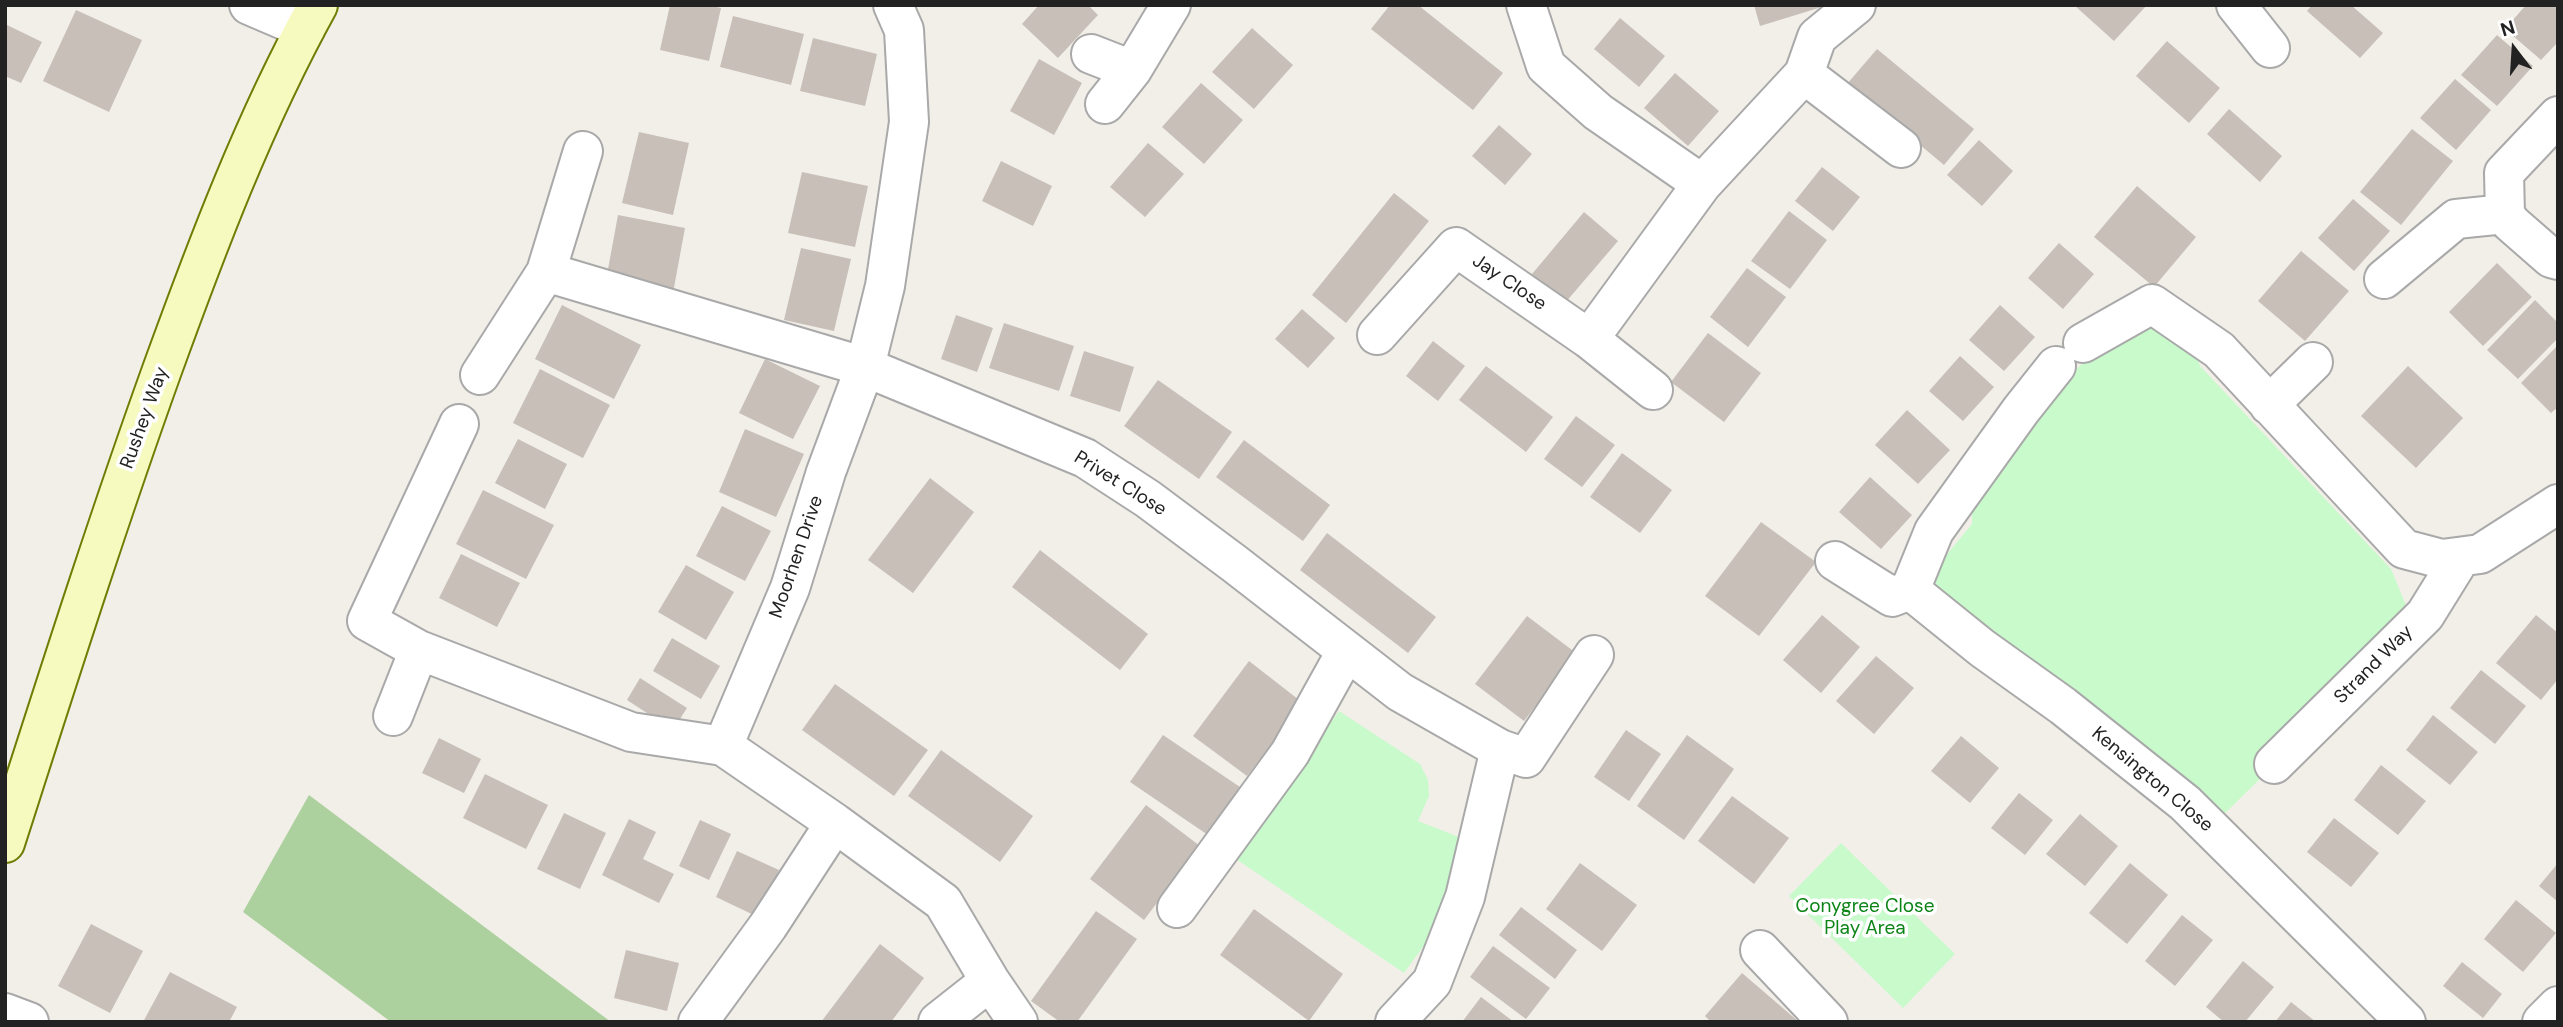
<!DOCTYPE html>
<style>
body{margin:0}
#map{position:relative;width:2563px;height:1027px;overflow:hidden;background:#f2efe9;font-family:"DM Sans",sans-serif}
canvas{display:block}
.frame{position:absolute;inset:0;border:7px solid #222;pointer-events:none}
.north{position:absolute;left:2479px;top:14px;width:70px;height:70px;-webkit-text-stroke:5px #fff;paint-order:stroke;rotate:343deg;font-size:19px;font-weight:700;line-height:28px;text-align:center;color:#222}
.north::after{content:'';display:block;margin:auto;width:24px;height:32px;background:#222;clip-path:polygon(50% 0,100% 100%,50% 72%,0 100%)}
</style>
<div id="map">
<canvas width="2563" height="1027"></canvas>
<div class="frame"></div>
<div class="north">N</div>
</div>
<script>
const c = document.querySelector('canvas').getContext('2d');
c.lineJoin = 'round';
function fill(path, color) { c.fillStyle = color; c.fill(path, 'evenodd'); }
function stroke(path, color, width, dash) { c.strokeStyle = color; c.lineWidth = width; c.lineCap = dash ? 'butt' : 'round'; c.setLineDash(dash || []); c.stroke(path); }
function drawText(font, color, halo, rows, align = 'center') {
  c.font = font + ' "DM Sans",sans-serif'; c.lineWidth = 7; c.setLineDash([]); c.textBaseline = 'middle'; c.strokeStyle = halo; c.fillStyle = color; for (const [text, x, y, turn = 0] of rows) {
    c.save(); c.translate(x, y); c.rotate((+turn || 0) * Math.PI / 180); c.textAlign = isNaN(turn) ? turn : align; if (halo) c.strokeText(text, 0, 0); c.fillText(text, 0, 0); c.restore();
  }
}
fill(new Path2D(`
 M309 795 611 1022H391L243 912Z`), '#add19e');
fill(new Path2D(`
 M2152 314 2195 351 2200 366 2391 569 2405 603 2409 632 2210 828 1928 592 1944 558 1972 524V498L2061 383 2120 330Z
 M1339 711 1420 764 1428 780 1429 796 1418 821 1459 837 1462 873 1460 896 1404 973 1233 857Z
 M1841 843 1955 954 1903 1008 1789 896Z`), '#c8facc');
fill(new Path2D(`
 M670 5H707L721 8 709 61 660 50Z
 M1039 5H1088L1098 15 1058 58 1022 24Z
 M1390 5H1418L1503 73 1473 110 1371 29Z
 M1754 5H1825V6L1760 26Z
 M2074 5H2147L2114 41Z
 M2312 5H2351L2383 33 2360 58 2307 11Z
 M2526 5H2558V42L2541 60 2505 29Z
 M76 10 142 40 109 112 43 81Z
 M733 16 804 34 791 85 720 67Z
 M1620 18 1665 56 1639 87 1594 49Z
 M5 24 42 42 21 83 5 76Z
 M1252 28 1293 65 1254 109 1212 72Z
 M2497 35 2533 66 2497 106 2461 75Z
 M813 38 877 54 865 106 800 91Z
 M2167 41 2220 88 2189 123 2136 76Z
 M1877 49 1974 129 1944 165 1847 84Z
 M1039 59 1082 83 1054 135 1010 111Z
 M1675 73 1719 111 1688 146 1644 108Z
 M2455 79 2491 110 2456 150 2420 118Z
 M1201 83 1243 120 1204 164 1162 127Z
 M2229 109 2282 156 2260 182 2207 134Z
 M1499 125 1532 154 1505 185 1472 156Z
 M2412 129 2453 161 2401 225 2360 192Z
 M639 132 689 143 673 215 622 203Z
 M1979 140 2013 171 1982 206 1947 175Z
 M1148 143 1184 174 1145 217 1110 187Z
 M1001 161 1052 186 1033 226 982 201Z
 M1822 167 1860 197 1833 231 1795 201Z
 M802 172 868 186 855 247 788 233Z
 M2137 186 2196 237 2154 287 2094 237Z
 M1394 193 1429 221 1346 323 1312 295Z
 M2353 199 2390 231 2354 271 2318 238Z
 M1789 211 1827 240 1790 289 1751 261Z
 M1584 212 1618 241 1565 303 1532 274Z
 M618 215 685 228 673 293 606 280Z
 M2059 243 2094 274 2063 309 2028 278Z
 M801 248 851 259 834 331 784 320Z
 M2301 251 2349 291 2305 341 2258 301Z
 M2497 263 2532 297 2483 346 2449 312Z
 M1747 268 1786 297 1748 347 1710 317Z
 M2535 300 2558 323V338L2518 379 2487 350Z
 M562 305 641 345 614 399 535 359Z
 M2000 305 2035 337 2004 371 1969 340Z
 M1302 309 1335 338 1308 368 1275 339Z
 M956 315 993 328 977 372 941 359Z
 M1004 323 1074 346 1059 391 989 368Z
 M1708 333 1761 373 1724 422 1671 382Z
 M1433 341 1465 366 1438 401 1406 376Z
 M2558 345V407L2551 413 2521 383Z
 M1084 351 1134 367 1120 412 1070 396Z
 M1960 356 1994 387 1963 421 1929 391Z
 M765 359 820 386 793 439 739 413Z
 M1486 366 1553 417 1526 452 1459 400Z
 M2408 366 2463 418 2416 468 2361 416Z
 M540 369 610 405 583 458 513 423Z
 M1158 380 1232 432 1199 479 1124 426Z
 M1907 410 1950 450 1918 484 1875 445Z
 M1576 416 1615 445 1582 487 1544 459Z
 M745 429 804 454 776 517 719 492Z
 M518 439 567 464 545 509 495 483Z
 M1244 440 1330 505 1303 541 1216 477Z
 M1622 453 1672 490 1640 533 1590 497Z
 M1870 477 1912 515 1881 549 1839 512Z
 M930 478 974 512 913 593 868 560Z
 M483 490 554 525 526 579 456 544Z
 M722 506 771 531 745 581 696 556Z
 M1761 522 1816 562 1759 636 1705 596Z
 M1327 533 1436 617 1408 653 1300 570Z
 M1040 550 1148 634 1120 670 1012 587Z
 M461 554 520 583 497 627 439 598Z
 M686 565 734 592 706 640 658 612Z
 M1822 615 1860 647 1821 693 1783 660Z
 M2536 615 2558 633V679L2541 700 2496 663Z
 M1527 616 1576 653 1524 721 1475 684Z
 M672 638 720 666 701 699 653 671Z
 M1876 656 1914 688 1874 734 1836 701Z
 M1249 661 1303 703 1247 776 1193 736Z
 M2481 670 2526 706 2495 744 2450 708Z
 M640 678 687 708 673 730 627 700Z
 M835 684 928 750 894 796 802 730Z
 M2433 715 2478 752 2450 785 2406 750Z
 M1626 730 1661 754 1629 801 1594 777Z
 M1163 735 1240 787 1208 835 1130 782Z
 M1687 735 1734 769 1684 840 1637 806Z
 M1961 736 1999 768 1970 803 1931 771Z
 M439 738 481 759 464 793 422 773Z
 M941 750 1033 816 1000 862 908 796Z
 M2381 765 2426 801 2398 835 2354 800Z
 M485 774 548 805 526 849 463 818Z
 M2019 793 2053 820 2025 855 1991 828Z
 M1732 796 1789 838 1754 884 1698 841Z
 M1146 805 1200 846 1144 920 1090 879Z
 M564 813 606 833 580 889 537 869Z
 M2080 814 2118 846 2085 886 2046 854Z
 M2334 818 2379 853 2351 887 2307 852Z
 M629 819 656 832 643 859 674 874 659 903 602 875Z
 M700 820 731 834 709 880 679 866Z
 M737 851 779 870 758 917 716 897Z
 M1580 863 1637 905 1602 951 1546 909Z
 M2130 863 2168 895 2127 944 2089 913Z
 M2558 863V902L2539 886Z
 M2516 900 2556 933 2523 972 2484 939Z
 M1521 907 1577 950 1555 979 1499 935Z
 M1254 909 1343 974 1309 1021 1220 955Z
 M1096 911 1137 939 1077 1022H1060L1031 1001Z
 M2182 915 2213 940 2175 986 2145 961Z
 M91 924 143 951 110 1013 58 986Z
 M880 944 924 978 891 1022H821Z
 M1493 946 1550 988 1526 1019 1470 977Z
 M626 950 679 963 667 1011 614 998Z
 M2243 961 2274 987 2245 1022H2224L2206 1007Z
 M2462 962 2502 994 2483 1018 2443 986Z
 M170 972 237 1007 229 1022H143Z
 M1742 973 1777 1003 1799 1022H1711L1705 1016Z
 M1481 997 1514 1022H1462Z
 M2291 1002 2316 1022H2275Z`), '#c7bfb8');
const street = new Path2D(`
 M249 5 305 29
 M893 5 904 30 909 122 885 286 865 367 826 472 790 588 723 746 835 823 943 902 990 981 1018 1022
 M1526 5 1546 66 1598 112 1702 184 1804 74 1901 148
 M2236 5 2270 48
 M1091 54 1132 70 1171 5
 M1804 74 1817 37 1856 5
 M1105 104 1132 70
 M2558 116 2504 173 2505 214 2511 223 2551 258 2558 260
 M546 272 865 367 1085 458 1148 499 1235 564 1400 692 1500 749 1465 897 1432 982 1395 1022
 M2384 279 2456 219 2505 214
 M1377 335 1456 247 1589 339 1653 390
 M1589 339 1702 184
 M2083 343 2152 304 2219 350 2404 549 2442 559 2480 554 2558 504
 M2056 366 2021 410 1934 531 1910 590 1982 648 2063 706 2185 803 2406 1022
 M480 375 546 272 583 151
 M2269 405 2313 362
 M459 424 367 621 419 650 631 732 723 746
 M1835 561 1892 597 1910 590
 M393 716 419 650
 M1500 749 1526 758 1594 655
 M2274 764 2425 615 2461 557
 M1177 908 1290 753 1346 652
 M1760 950 1828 1022
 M5 1013 29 1022
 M698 1022 768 926 835 823
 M938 1022 990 981
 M2542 1022 2558 1006`);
const secondary = new Path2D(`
 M5 843C56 684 106 526 162 370 207 246 254 121 318 5`);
stroke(street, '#a9a9a9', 42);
stroke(secondary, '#707d05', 42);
stroke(street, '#fff', 38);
stroke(secondary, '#f7fabf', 38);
drawText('19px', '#222', '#fff', [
 ["Jay Close",1509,283,34],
 ["Rushey Way",145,418,-70],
 ["Privet Close",1120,484,32],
 ["Moorhen Drive",797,557,-71],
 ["Strand Way",2374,665,-45],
 ["Kensington Close",2152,780,40]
]);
drawText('19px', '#0c8416', '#fff', [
 ["Conygree Close",1865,907],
 ["Play Area",1865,929]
]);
</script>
